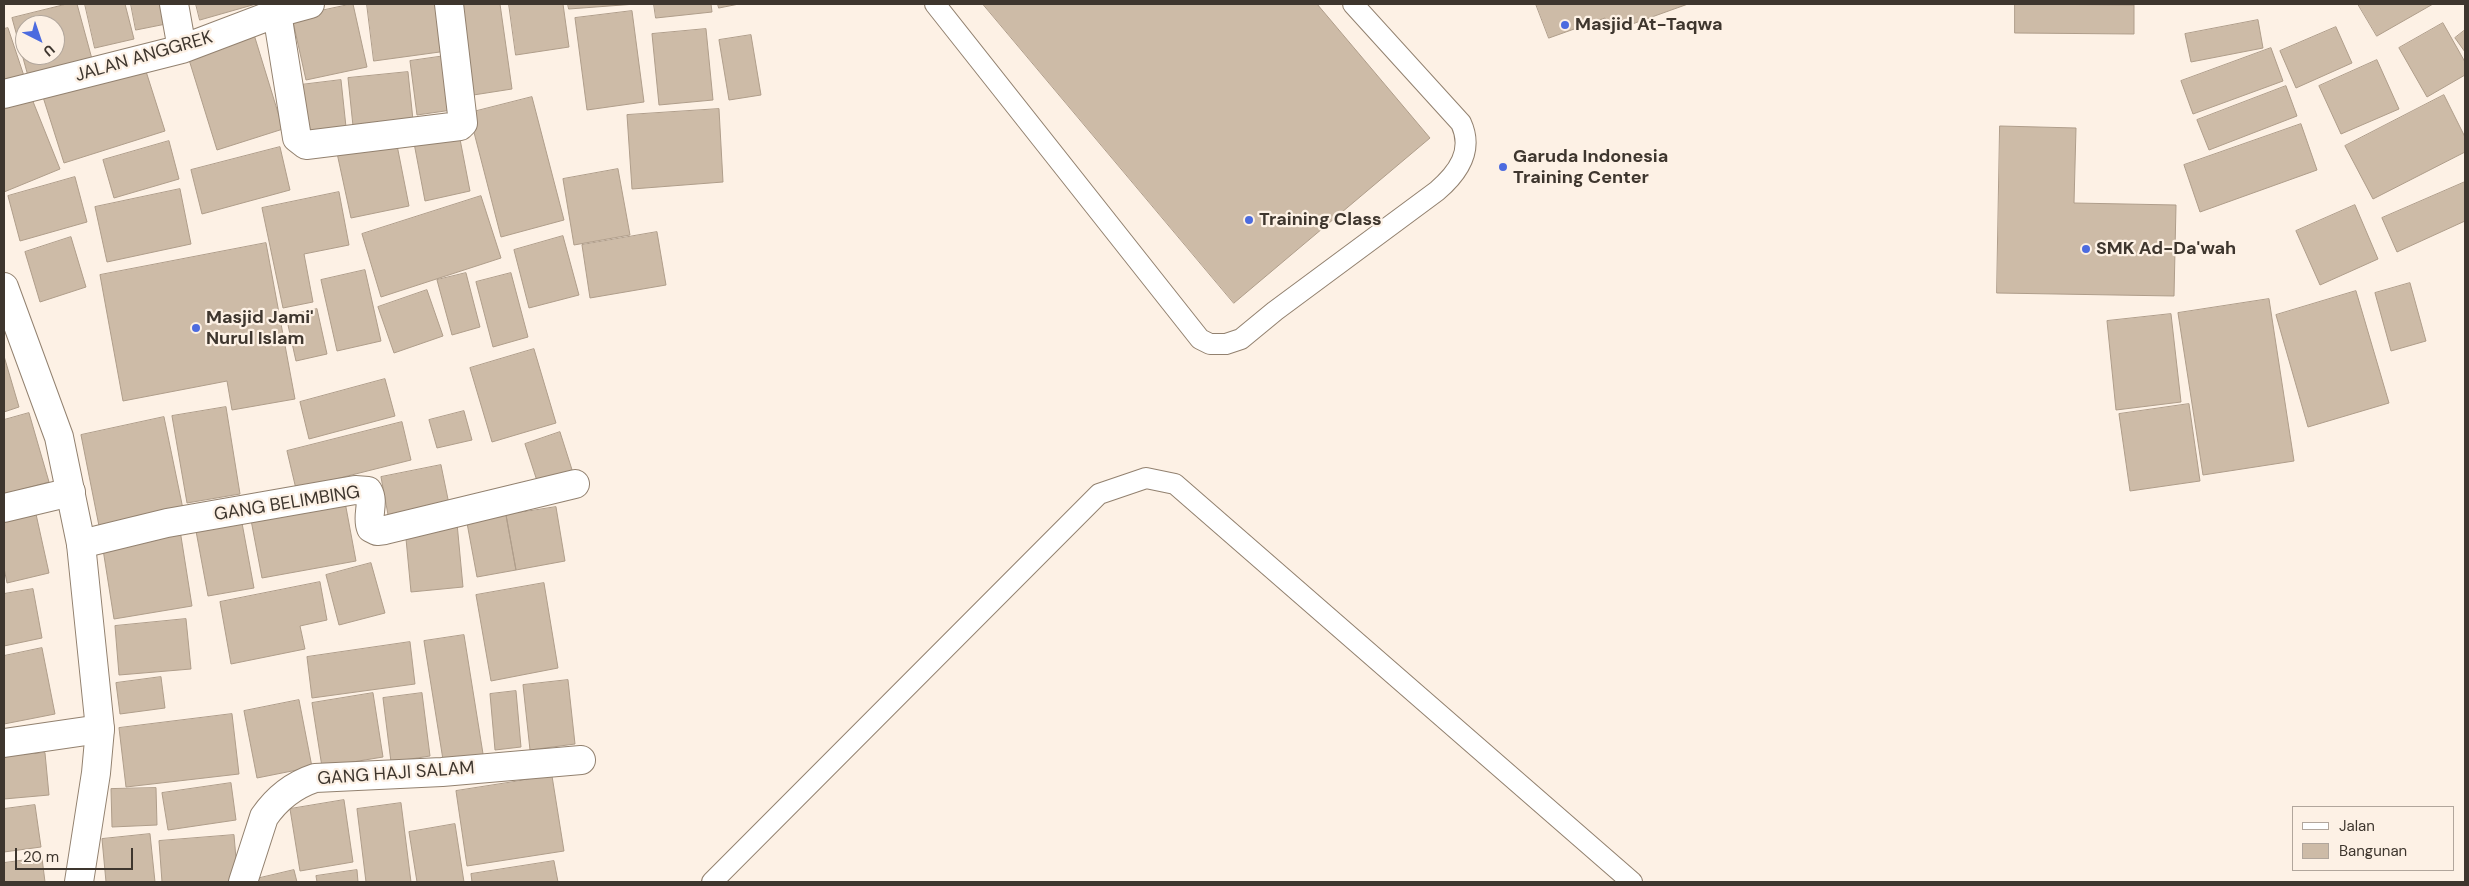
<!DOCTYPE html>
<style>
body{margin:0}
#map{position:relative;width:2469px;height:886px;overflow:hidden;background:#fdf1e5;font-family:"DM Sans",sans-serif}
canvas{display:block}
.frame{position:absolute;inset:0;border:5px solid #3e362e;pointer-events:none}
.legend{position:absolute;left:2292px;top:806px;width:162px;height:65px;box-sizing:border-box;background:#fdf1e5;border:1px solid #b1a69c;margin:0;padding:6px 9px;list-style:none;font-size:15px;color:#3e362e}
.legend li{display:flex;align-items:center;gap:10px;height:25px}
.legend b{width:25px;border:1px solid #b1a69c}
.north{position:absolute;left:15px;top:15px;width:50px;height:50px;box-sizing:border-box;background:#fdf1e5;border:1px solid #b1a69c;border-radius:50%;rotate:139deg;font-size:14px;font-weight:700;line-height:20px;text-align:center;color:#3e362e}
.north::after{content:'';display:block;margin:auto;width:18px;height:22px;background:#4c6bdf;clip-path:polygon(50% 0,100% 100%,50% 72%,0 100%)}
.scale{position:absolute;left:15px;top:848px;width:118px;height:22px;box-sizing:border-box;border:2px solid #3e362e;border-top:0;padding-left:6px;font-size:15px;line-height:18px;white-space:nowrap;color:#3e362e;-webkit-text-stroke:4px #fdf1e5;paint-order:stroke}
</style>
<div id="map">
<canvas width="2469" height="886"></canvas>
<div class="frame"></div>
<ul class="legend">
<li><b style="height:6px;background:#fff"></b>Jalan</li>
<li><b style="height:14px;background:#cdbba7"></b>Bangunan</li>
</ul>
<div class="north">U</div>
<div class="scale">20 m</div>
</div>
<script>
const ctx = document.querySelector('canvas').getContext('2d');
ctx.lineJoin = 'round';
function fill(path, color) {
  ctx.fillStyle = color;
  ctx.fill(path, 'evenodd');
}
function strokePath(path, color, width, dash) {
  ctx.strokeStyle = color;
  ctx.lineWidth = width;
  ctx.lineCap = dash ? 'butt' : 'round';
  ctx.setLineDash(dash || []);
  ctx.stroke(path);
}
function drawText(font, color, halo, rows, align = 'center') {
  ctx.font = font + ' "DM Sans",sans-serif';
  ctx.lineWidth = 4.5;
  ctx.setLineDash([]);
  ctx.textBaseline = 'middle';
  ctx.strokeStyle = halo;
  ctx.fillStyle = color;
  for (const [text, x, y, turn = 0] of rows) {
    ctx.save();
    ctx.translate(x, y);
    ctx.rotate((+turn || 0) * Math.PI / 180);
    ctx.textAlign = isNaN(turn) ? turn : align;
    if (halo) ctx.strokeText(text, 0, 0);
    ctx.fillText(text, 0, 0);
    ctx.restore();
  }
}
const building = new Path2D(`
 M67 4H77L92 59 28 76 12 18ZM25 25H55V55H25Z
 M85 4H125L134 39 95 48Z
 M131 4H172L176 22 136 30Z
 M196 4H256L200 20Z
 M353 4 367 67 306 80 292 17Z
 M367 4H441L447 51 374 61Z
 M454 4H500L512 89 467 96Z
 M509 4H563L569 47 516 55Z
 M568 4H636L569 9Z
 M654 4H711L712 12 656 18Z
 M718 4H739L719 8Z
 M983 4H1317L1430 138 1234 303Z
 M1536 4H1688L1610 32 1605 18 1549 38Z
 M2015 4 2134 5V34L2015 33Z
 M2358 4H2433L2377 36Z
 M632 11 644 102 587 110 575 18Z
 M2258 20 2263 48 2191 62 2185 34Z
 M2443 23 2465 62V75L2427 97 2399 48Z
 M2336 27 2352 63 2296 88 2280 51Z
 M8 28 25 79 4 86V29Z
 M252 28 283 129 217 150 186 50Z
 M706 29 713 100 659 105 652 34Z
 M2465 30V52L2455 38Z
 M751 35 761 95 729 100 719 40Z
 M2271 48 2283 81 2193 114 2181 81Z
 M445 56 452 110 417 115 410 61Z
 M2377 60 2399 109 2341 134 2319 86Z
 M144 65 165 131 64 163 43 97Z
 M408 72 413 120 353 126 348 78Z
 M341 80 346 127 305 132 300 85Z
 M2286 86 2297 116 2209 150 2197 120Z
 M2444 95 2465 137V152L2373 199 2345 146Z
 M532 97 564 220 501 237 469 113Z
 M32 99 60 169 4 192V110Z
 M719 109 723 182 632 189 627 115Z
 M2301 124 2317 170 2200 212 2184 165Z
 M2000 126 2076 128 2074 203 2176 205 2174 296 1997 293Z
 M459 134 470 191 425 201 414 143Z
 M396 140 409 206 351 218 337 153Z
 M169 141 179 179 114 198 103 160Z
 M280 147 290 190 202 214 191 170Z
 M618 169 630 235 574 245 563 179Z
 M75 177 87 222 20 241 8 196Z
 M2465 182V221L2397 252 2382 218Z
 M180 189 191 244 107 262 95 207Z
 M339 192 349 245 304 254 313 302 283 308 262 208Z
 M481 196 501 258 381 297 362 234Z
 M2355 205 2378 259 2320 285 2296 231Z
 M657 232 666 285 590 298 582 245Z
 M563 236 579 295 529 308 514 250Z
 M71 237 86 287 40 302 25 252Z
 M266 243 295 399 232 410 227 381 123 401 100 275Z
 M365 270 381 341 337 351 321 280Z
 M466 273 480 327 452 335 437 280Z
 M511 273 528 337 493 347 476 282Z
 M2410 283 2426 341 2391 351 2375 293Z
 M427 290 443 336 394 353 378 307Z
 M2356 291 2389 403 2308 427 2276 315Z
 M2269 299 2294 461 2203 475 2178 313Z
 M317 309 327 354 296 361 286 316Z
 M2171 314 2181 402 2116 410 2107 321Z
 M534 349 556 423 492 442 470 368Z
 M4 356 19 407 4 412Z
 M385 379 395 416 309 439 300 402Z
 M2189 404 2200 481 2130 491 2119 414Z
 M226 407 240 494 187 503 172 416Z
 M464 411 472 440 437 448 429 420Z
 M29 413 49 482 4 494V420Z
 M164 417 183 509 99 526 81 435Z
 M402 422 411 460 296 489 287 451Z
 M560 432 574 476 539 487 525 444Z
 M441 465 450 509 389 520 381 477Z
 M345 502 356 561 262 578 251 520Z
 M34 505 49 573 7 583 4 568V512Z
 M556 507 565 561 516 570 506 515Z
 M506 515 516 570 477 577 467 523Z
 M242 523 254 588 208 596 196 531Z
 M457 523 463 587 411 592 405 528Z
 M180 530 192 606 114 619 102 543Z
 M371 563 385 613 339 625 326 575Z
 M320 582 327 620 300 626 305 649 231 664 220 602Z
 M544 583 558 668 491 681 476 595Z
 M33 589 42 638 4 646V594Z
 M186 619 191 669 119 675 115 626Z
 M464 635 484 760 444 766 424 641Z
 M410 642 415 684 312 698 307 657Z
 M42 648 55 714 4 724V656Z
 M161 677 165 708 120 714 116 683Z
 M568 680 575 744 530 750 523 685Z
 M516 691 521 747 495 750 490 694Z
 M373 693 383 757 322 767 312 703Z
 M422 693 430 756 391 762 383 698Z
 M299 700 312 767 257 778 244 711Z
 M232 714 239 774 126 787 119 728Z
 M45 753 49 795 4 799V757Z
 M552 776 564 851 467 866 456 791Z
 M231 783 236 820 168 830 162 793Z
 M156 788 157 825 112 827 111 789Z
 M344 800 353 862 300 871 290 809Z
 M401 803 411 882H366L357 809Z
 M35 805 41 847 4 852V809Z
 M455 824 464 882H417L409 832Z
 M150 834 155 882H106L102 839Z
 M234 835 238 882H162L159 841Z
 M42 858 45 882H4V863Z
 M554 861 558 882H472L471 874Z
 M294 870 297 882H248L247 881Z
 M357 870 358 882H317L316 876Z`);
const service = new Path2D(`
 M935 4 1200 339 1210 344H1226L1241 339 1275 311 1437 191C1458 173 1474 151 1461 123L1353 4
 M712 882 1099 494 1146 478 1175 484 1632 882`);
const minor = new Path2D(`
 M174 4 182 49
 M277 13 297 138 306 145 460 126 463 123 449 4
 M4 94 182 49 277 13 310 4
 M4 508 71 492
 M81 544 167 523 355 490 368 491C375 503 366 516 371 528L377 531 385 530 575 484
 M4 743 100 729
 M243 882 264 817C277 798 294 785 315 778L442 772 581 760`);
const secondary = new Path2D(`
 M4 287 59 437 81 544 100 729 96 773 79 882`);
const markers = [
 [1565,25,5,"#4c6bdf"],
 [1503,167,5,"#4c6bdf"],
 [1249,220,5,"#4c6bdf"],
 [2086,249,5,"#4c6bdf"],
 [196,328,5,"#4c6bdf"]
];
const poiNames = [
 ["Masjid At-Taqwa",1575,25],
 ["Garuda Indonesia",1513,157],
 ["Training Center",1513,178],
 ["Training Class",1259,220],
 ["SMK Ad-Da'wah",2096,249],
 ["Masjid Jami'",206,318],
 ["Nurul Islam",206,339]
];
const streetNames = [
 ["JALAN ANGGREK",144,57,-16],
 ["GANG BELIMBING",287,504,-9],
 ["GANG HAJI SALAM",396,774,-4]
];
fill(building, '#cdbba7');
strokePath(building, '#af9d8a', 1);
strokePath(service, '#92816f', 22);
strokePath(minor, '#92816f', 30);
strokePath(secondary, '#92816f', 30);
strokePath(service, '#fff', 20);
strokePath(minor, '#fff', 28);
strokePath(secondary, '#fff', 28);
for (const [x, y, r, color] of markers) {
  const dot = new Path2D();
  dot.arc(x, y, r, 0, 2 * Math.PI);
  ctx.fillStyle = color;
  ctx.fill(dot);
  strokePath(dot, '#fdf1e5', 2);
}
drawText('bold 18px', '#3e362e', '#fdf1e5', poiNames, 'left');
drawText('18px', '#3e362e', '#fdf1e5', streetNames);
</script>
